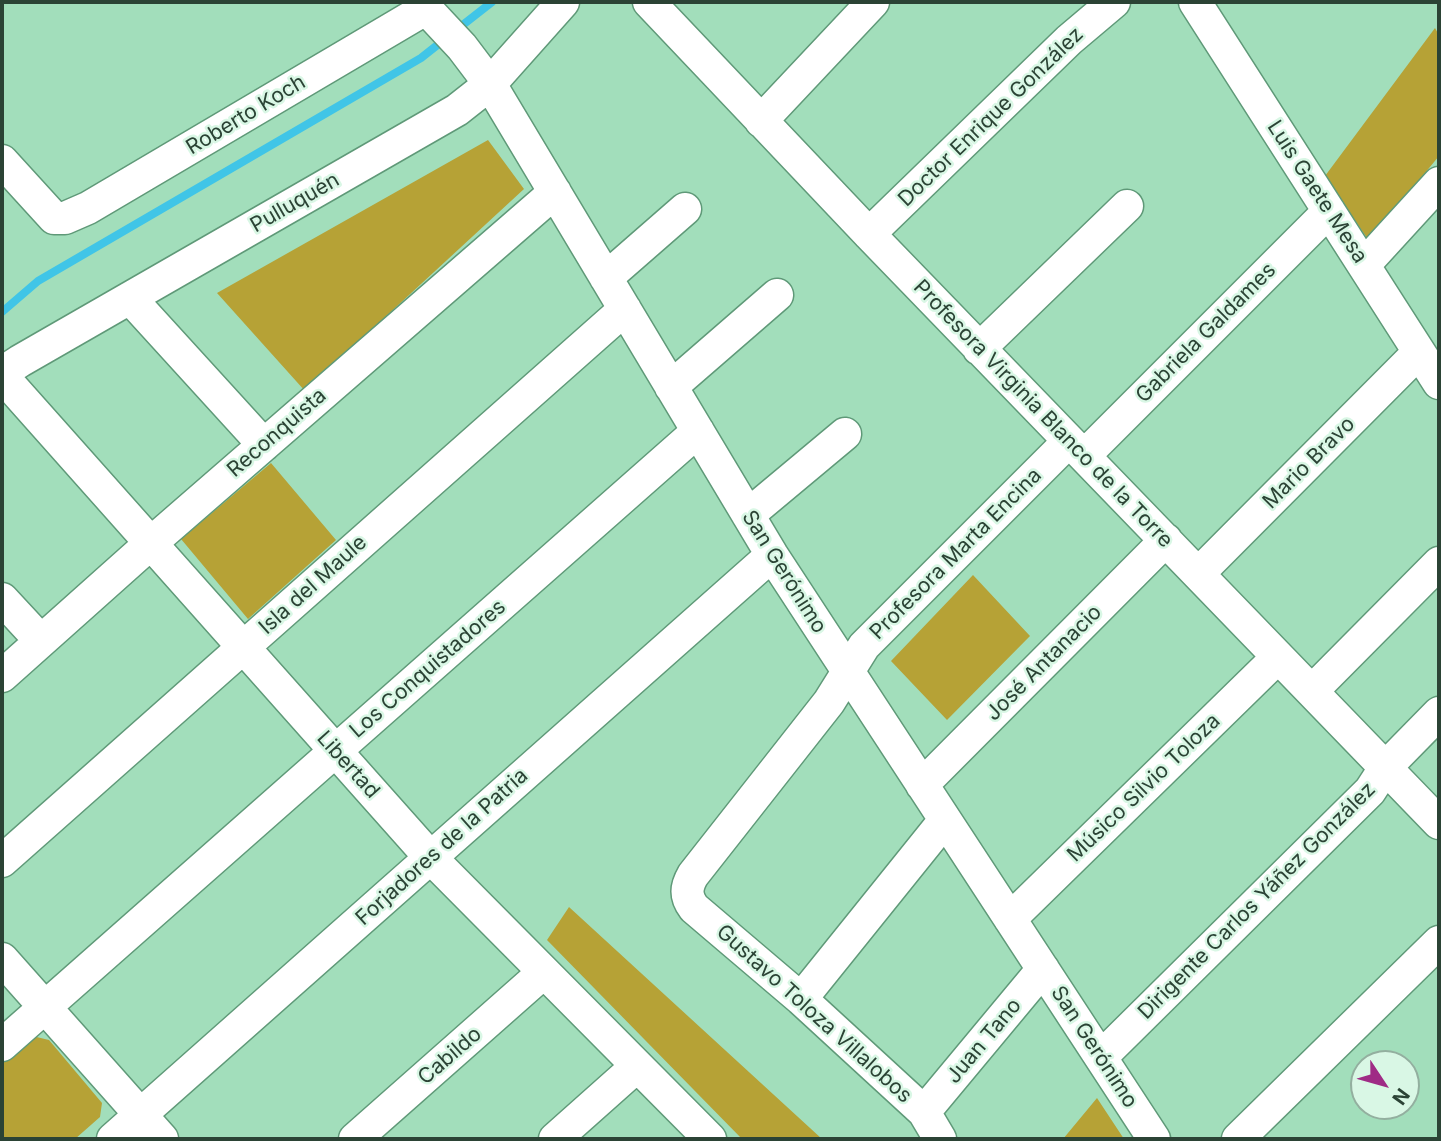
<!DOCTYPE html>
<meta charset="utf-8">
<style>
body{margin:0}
#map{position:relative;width:1441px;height:1141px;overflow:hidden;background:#a2debb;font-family:Inter,sans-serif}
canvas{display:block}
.frame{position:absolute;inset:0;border:4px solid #2b4335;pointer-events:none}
.north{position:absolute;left:1350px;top:1050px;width:70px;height:70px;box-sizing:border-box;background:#d9f7e5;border:2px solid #93af9f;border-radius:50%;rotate:126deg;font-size:19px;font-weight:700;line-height:28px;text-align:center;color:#2b4335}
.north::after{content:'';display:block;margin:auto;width:24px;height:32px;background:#9f2b85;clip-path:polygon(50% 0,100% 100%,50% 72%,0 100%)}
</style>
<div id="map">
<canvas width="1441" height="1141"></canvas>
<div class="frame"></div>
<div class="north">N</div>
</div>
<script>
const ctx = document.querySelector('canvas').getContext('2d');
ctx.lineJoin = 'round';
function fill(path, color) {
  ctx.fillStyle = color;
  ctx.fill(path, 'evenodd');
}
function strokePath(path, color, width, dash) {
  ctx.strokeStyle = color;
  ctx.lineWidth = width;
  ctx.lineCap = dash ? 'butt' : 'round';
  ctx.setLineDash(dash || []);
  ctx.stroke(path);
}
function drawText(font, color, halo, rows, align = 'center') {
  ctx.font = font + ' Inter,sans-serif';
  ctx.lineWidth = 5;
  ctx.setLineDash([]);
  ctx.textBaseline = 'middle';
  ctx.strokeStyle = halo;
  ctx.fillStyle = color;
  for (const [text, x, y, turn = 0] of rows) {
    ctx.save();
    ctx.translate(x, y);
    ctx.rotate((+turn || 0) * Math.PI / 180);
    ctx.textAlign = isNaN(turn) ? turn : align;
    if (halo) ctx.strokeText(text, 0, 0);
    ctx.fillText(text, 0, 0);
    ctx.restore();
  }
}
const green = new Path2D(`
 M1435 28 1439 35V156L1369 241 1325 176Z
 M488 140 524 189 305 391 217 293Z
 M271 463 336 540 248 619 181 539Z
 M973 575 1030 636 947 720 891 661Z
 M569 907 822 1139H742L547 940Z
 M24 1034 49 1040 102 1103 100 1117 75 1139H2V1054Z
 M1097 1098 1124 1139H1063Z`);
const stream = new Path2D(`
 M455 31 492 2
 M2 312 38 281 421 58 445 39`);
const minor = new Path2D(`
 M420 2 462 47 490 84 772 555 1154 1139
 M649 2 869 234 1439 823
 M1195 2 1439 383
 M761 121 873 2
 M2 161 54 218H65L88 208 427 8
 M869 234 1069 40 1114 2
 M1364 265 1439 183
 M606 278 685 209
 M130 298 264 445
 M979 349 1127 206
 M2 373 20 361 457 110 490 84 563 2
 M2 376 430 857 710 1139
 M671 387 777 295
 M1084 456 1329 211
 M748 515 845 434
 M1198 574 1419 352
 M2 599 41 641
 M2 676 151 543 555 192
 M1312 691 1439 563
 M922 785 1166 540
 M2 861 625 309
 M1010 919 1278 657
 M2 959 162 1139
 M801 999 945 820
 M2 1045 698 431
 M1101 1057 1370 791 1385 768 1439 713
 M924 1112 1043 969
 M113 1139 772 555
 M355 1139 544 972
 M555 1139 637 1066
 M940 1139 924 1112 801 999 694 908C685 896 686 887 693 875L829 702 864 646 1069 441
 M1238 1139 1439 942`);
const streetNames = [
 ["Roberto Koch",246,115,-31],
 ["Doctor Enrique González",991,117,-44],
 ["Luis Gaete Mesa",1317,192,57],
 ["Pulluquén",295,203,-30],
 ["Gabriela Galdames",1206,333,-45],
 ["Profesora Virginia Blanco de la Torre",1043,414,46],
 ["Reconquista",277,433,-41],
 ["Mario Bravo",1309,463,-45],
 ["Profesora Marta Encina",956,554,-45],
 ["San Gerónimo",784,572,58],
 ["Isla del Maule",313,585,-42],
 ["José Antanacio",1044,663,-45],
 ["Los Conquistadores",428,669,-41],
 ["Libertad",348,765,48],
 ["Músico Silvio Toloza",1144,788,-44],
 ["Forjadores de la Patria",442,847,-42],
 ["Dirigente Carlos Yáñez González",1257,901,-45],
 ["Gustavo Toloza Villalobos",814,1014,42],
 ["Juan Tano",984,1041,-50],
 ["San Gerónimo",1094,1047,57],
 ["Cabildo",450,1056,-41]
];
fill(green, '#b6a236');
strokePath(stream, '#40c5e7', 8);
strokePath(minor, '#5f9978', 35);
strokePath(minor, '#fff', 32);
drawText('21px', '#2b4335', '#d9f7e5', streetNames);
</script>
